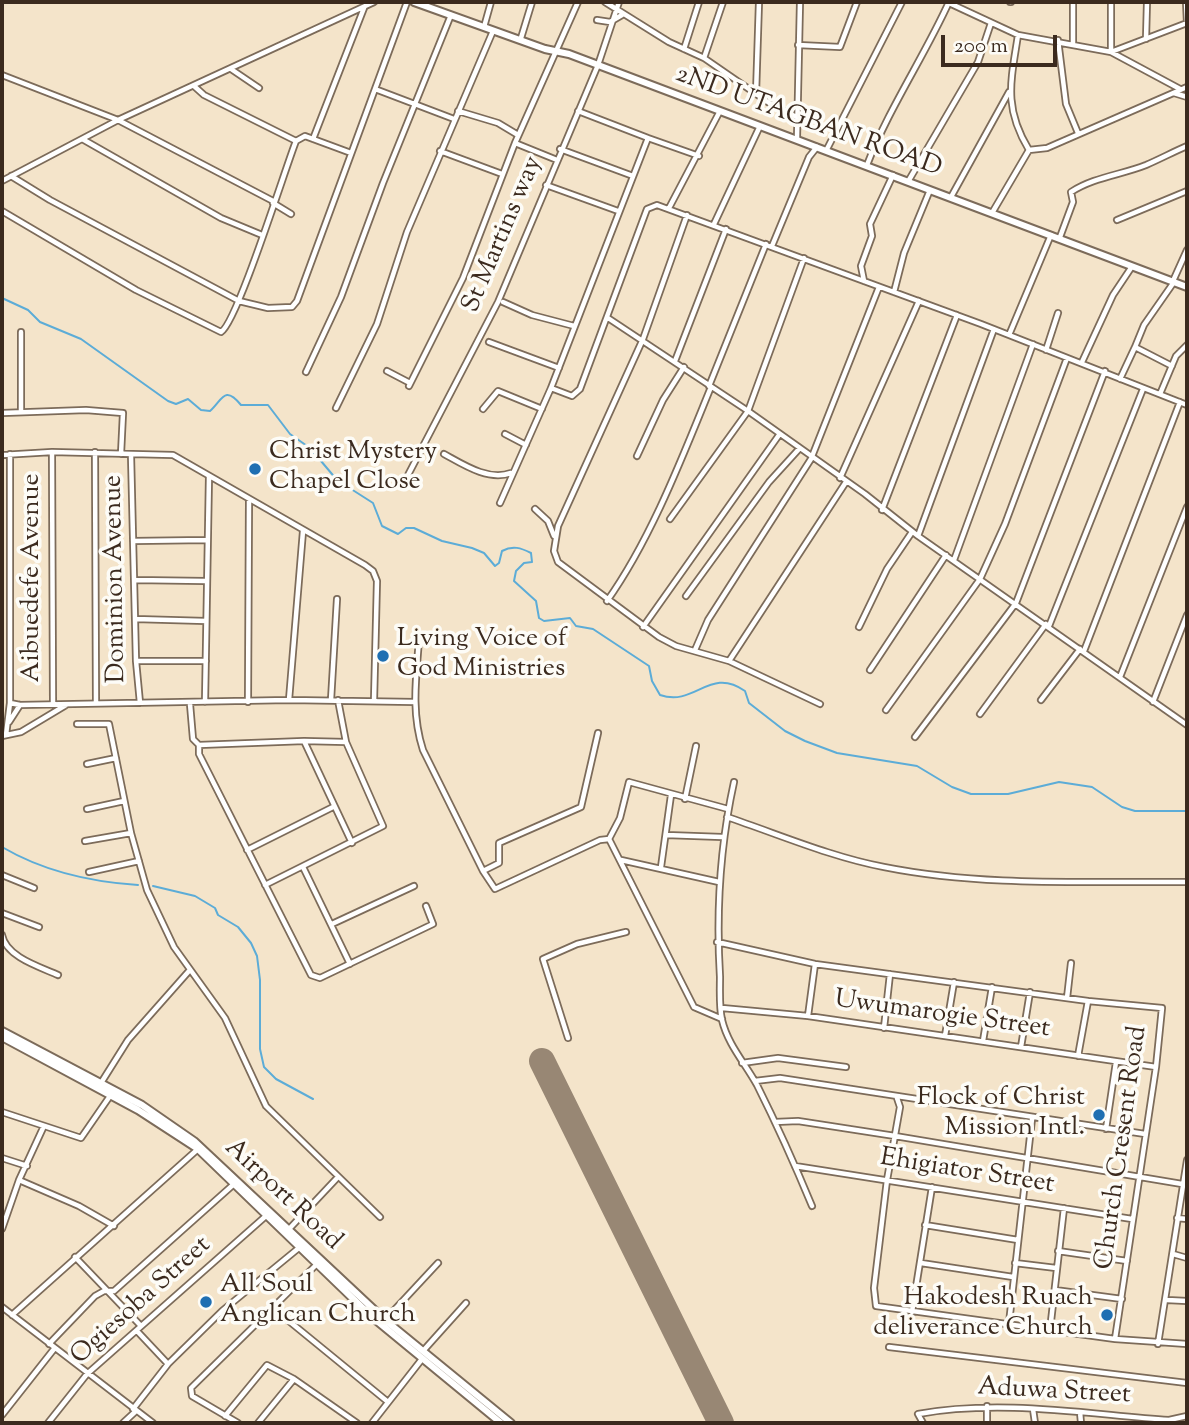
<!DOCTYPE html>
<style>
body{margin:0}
#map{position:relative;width:1189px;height:1425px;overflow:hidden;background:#f4e4ca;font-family:"Sorts Mill Goudy",serif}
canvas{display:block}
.frame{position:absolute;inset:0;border:4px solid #3b2a1e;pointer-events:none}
.scale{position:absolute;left:941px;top:35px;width:116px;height:32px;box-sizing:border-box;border:4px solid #3b2a1e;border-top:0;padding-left:9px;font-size:21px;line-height:24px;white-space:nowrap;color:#3b2a1e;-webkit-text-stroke:5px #fdfcf7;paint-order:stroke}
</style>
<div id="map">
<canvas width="1189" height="1425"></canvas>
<div class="frame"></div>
<div class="scale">200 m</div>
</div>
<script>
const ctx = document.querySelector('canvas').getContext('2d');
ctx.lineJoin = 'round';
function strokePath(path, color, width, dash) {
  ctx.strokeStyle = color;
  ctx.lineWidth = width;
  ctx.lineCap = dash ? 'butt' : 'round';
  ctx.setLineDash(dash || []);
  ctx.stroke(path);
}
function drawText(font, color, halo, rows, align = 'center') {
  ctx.font = font + ' "Sorts Mill Goudy",serif';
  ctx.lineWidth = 7;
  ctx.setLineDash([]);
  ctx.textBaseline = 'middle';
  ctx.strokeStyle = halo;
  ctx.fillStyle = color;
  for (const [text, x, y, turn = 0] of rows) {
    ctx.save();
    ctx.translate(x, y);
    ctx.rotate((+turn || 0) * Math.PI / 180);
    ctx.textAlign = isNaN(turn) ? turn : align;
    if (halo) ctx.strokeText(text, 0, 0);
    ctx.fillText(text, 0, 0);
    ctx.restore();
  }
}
const stream = new Path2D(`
 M2 298 28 310 40 322 81 339 168 401 176 404 188 399 201 410 210 411C222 401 224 384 241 405H268L290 434 310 448 337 480 373 503 382 526 398 534 406 528H414L442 541 472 548 484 553 495 566 499 563 502 551C513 545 521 548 531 553L532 562 524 563 516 571 514 581 536 601 539 618 544 621 570 618 576 626 593 629 649 666 652 681 660 695C696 707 709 666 745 691L749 703 785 731 805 741 837 753 917 766 952 787 971 794H1008L1059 782 1092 787 1122 807 1135 811H1187
 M2 847C43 871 91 882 138 885
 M153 886 195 896 215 908 218 915 238 927 251 943 257 956 260 980V1049L264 1067 276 1079 313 1099`);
const runway = new Path2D(`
 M542 1061 721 1423`);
const street = new Path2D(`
 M605 2 669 42 704 58 775 107 799 118
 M947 2 1018 35 1111 52 1180 89
 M1010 2H1011
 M1073 2V43
 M1111 2V52L1187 23
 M1186 2 1187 23
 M597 20 610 22 622 15
 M484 27 491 2
 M1018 35C1011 81 1003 107 1029 150
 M521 38 532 2
 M1146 39 1147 2
 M1058 40 1066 104 1078 133
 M798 45 840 47 857 2
 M684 49 699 2
 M704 58 723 2
 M231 69 259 88
 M2 75 118 120 273 201
 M194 86 204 95 296 141
 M375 89 454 119
 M1174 93 1187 97
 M756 94 759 2
 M458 111 498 123 518 135
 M578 111 648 138
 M797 138 800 2
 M313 139 364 8
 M84 140 221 218 262 235
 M515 143 557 160
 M560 149 633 176
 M827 149 902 2
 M440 151 502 174
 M867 165C889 108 924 57 949 2
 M11 176 50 200 239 301 268 308 292 307 297 301 407 2
 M909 180 978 62 991 23
 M2 181 118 120 374 2
 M546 185 618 211
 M951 197 1009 92
 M273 203 291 214
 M669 208 720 111
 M2 211 136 290 221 332C237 323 285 169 296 141L305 136 351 153
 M992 213 1029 150 1047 148 1187 87
 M687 215 643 339 558 526 554 551 558 562 659 637 676 646 729 661 820 704
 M1117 220 1187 191
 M714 224 760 126
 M1060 237 1073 202 1071 192C1094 177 1121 175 1146 165 1160 159 1173 152 1187 146
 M772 246 809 157 817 147
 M864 281 861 266 872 236 870 224 893 175
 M1173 281 1187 250
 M894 292 904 253 930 190
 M503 302 532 315 574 326
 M608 318 748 411 865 494 918 536 1187 725
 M21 332V412
 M1009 335 1051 235
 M489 342 559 368
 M1046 350 1058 313
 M675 361 726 229
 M1082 362 1113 295 1131 268
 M1172 366 1135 347 1144 325 1174 282
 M387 371 410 383
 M306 372 341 297 383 183 451 15
 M1120 379 1135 347
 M409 386 463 278 515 143 578 2
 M709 386 766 244
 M551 388 572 396 580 389 647 209 657 205 981 324 1187 405
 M1160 394 1176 356 1187 345
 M336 408 377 324 407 232 493 31
 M483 409 498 391 542 409
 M2 413 86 410 123 413 121 454
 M505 434 526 445
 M52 452 53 703
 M95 452 96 703
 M444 454C464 465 488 481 511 473
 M2 455 52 452 173 455 365 565 373 571 377 581 374 701
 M131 455 136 661 140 703
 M637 456 663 400 684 367
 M408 475 498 302 598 65 619 2
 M840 478 919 301
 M500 503 551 388 648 138 699 156
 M535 509 548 521 554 536
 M882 510 957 315
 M670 519 748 411 804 258
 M918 536 994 329
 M133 541 207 540
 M954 560 1033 344
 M134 580 205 581
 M686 596 769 482 799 449
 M607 601C651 539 682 458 711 387
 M135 619 206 621
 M1049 626 1143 389
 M643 627 779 435
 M859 627 887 569 912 532
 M419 640C416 678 411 713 423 750L483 871 495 889 600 840 609 839 620 818 629 782 728 809
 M695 650 708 620 811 459 879 287
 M1084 651 1180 402
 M136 661H206
 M729 661 846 482
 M870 670 946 555
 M1120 677 1187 507
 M289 700 303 531
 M331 700 337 599
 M1041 700 1080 649
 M205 702 209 476
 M248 702 249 501
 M1153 702 1187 615
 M10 703 20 705 289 700 415 702
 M190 704 193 739 199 745V754L311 975 320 978 433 924 426 906
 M886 710 980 579 1005 524 1067 358
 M980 714 1046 624
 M9 722 20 705
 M77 724H109L131 833 147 890 174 947 225 1018 266 1106 380 1217
 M6 735 10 703V454
 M2 736 21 732 66 705
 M915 737 1016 603 1105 371
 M304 741 346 742
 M199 745 304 741 352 843
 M87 764 116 758
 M734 782C720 846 716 911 720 977 720 991 719 1007 722 1020 728 1045 745 1063 757 1085 777 1125 795 1165 812 1206
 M685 799 696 746
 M87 809 124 801
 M727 817C778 834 831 857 884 867 984 887 1086 881 1187 882
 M666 835 722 837
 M609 839 694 1007 722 1019
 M85 841 131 833
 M247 850 333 807
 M621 860 719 882
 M303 867 350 964
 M661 867 671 795
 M483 871 499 863V843L581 807 598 733
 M89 872 139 861
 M2 875 34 888
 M265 885 383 826 346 742 338 700
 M2 913 39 927
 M332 924 414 886
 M2 935C6 957 40 967 58 975
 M717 942 815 964 1088 1001 1162 1008 1156 1067 1115 1339
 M1067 998 1071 963
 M722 1008 808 1016 1156 1067
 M808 1016 815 964
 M884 1028 890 974
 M945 1036 954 982
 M568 1038 543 959 577 944 626 932
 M983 1041 992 987
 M1021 1047 1030 992
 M1078 1056 1088 1001
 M742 1063 778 1058 846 1067
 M755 1081 780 1078 1145 1134
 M101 1083 128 1040 189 971
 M897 1098 900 1107 887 1180 874 1288 876 1306 1115 1339 1187 1344
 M2 1112 81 1138 110 1096
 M775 1122 798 1121 895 1136 1182 1184
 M1106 1129 1116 1062
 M2 1158 27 1166
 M795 1166 1132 1219
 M19 1180 79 1206 114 1226
 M1177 1218 1187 1219
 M925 1225 1018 1240
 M290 1228 338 1177
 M2 1229 19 1180 43 1128
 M1058 1251 1127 1261
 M1173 1254 1187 1258
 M75 1257 141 1326
 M921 1263 1013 1277
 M1015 1263 1056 1268
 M1055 1290 1122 1299
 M1167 1300 1187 1301
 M2 1307 153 1423
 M273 1308 388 1402
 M912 1312 932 1187
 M12 1315 198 1149
 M385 1320 438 1263
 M1009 1323 1032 1119
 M1050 1330 1064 1208
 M137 1331 168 1364
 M49 1344 95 1296 104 1291H114L234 1184
 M1158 1344 1187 1160
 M889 1347 1187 1383
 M423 1351 466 1303
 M133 1409 168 1364 222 1311 300 1247
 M1033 1409 1035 1423
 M1080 1412 1081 1423
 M2 1415 54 1349
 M225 1416 267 1365 294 1379 357 1423
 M48 1423 87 1374 267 1215
 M123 1423 136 1411
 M238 1423 192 1396 191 1388 317 1264
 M258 1423 294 1379
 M372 1423 422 1359
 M923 1423 918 1414C1001 1399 1085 1414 1169 1420L1187 1416
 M987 1423V1406`);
const secondary = new Path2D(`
 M414 2 545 49 569 54 1187 287
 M2 1031 142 1105 194 1141 385 1320 511 1423
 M2 1037 138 1110 198 1149 372 1317 501 1423`);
const markers = [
 [255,469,7,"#1f6fb2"],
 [383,656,7,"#1f6fb2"],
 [1099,1115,7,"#1f6fb2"],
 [206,1302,7,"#1f6fb2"],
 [1107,1315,7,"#1f6fb2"]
];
const streetNames = [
 ["2ND UTAGBAN ROAD",808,123,20],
 ["St Martins way",504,235,-67],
 ["Aibuedefe Avenue",34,578,-90],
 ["Dominion Avenue",117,579,-91],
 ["Uwumarogie Street",942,1016,8],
 ["Church Cresent Road",1123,1148,-82],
 ["Ehigiator Street",967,1173,9],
 ["Airport Road",282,1196,43],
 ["Ogiesoba Street",142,1302,-42],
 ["Aduwa Street",1054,1393,3]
];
const poiNames = [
 ["Christ Mystery",269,454],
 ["Chapel Close",269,484],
 ["Living Voice of",397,641],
 ["God Ministries",397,671],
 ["Flock of Christ",1085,1100,"right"],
 ["Mission Intl.",1085,1130,"right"],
 ["All Soul",220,1287],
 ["Anglican Church",220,1317],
 ["Hakodesh Ruach",1093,1300,"right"],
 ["deliverance Church",1093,1330,"right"]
];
strokePath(stream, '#5cacd7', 2);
strokePath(runway, '#988774', 26);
strokePath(street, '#7c6b5a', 8);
strokePath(secondary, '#7c6b5a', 10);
strokePath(street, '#fff', 4.5);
strokePath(secondary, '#fff', 6);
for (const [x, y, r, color] of markers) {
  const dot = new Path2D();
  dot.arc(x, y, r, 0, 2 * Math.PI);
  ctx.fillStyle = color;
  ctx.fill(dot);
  strokePath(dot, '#fdfcf7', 2.5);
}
drawText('26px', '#3b2a1e', '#fdfcf7', streetNames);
drawText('26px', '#3b2a1e', '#fdfcf7', poiNames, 'left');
</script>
